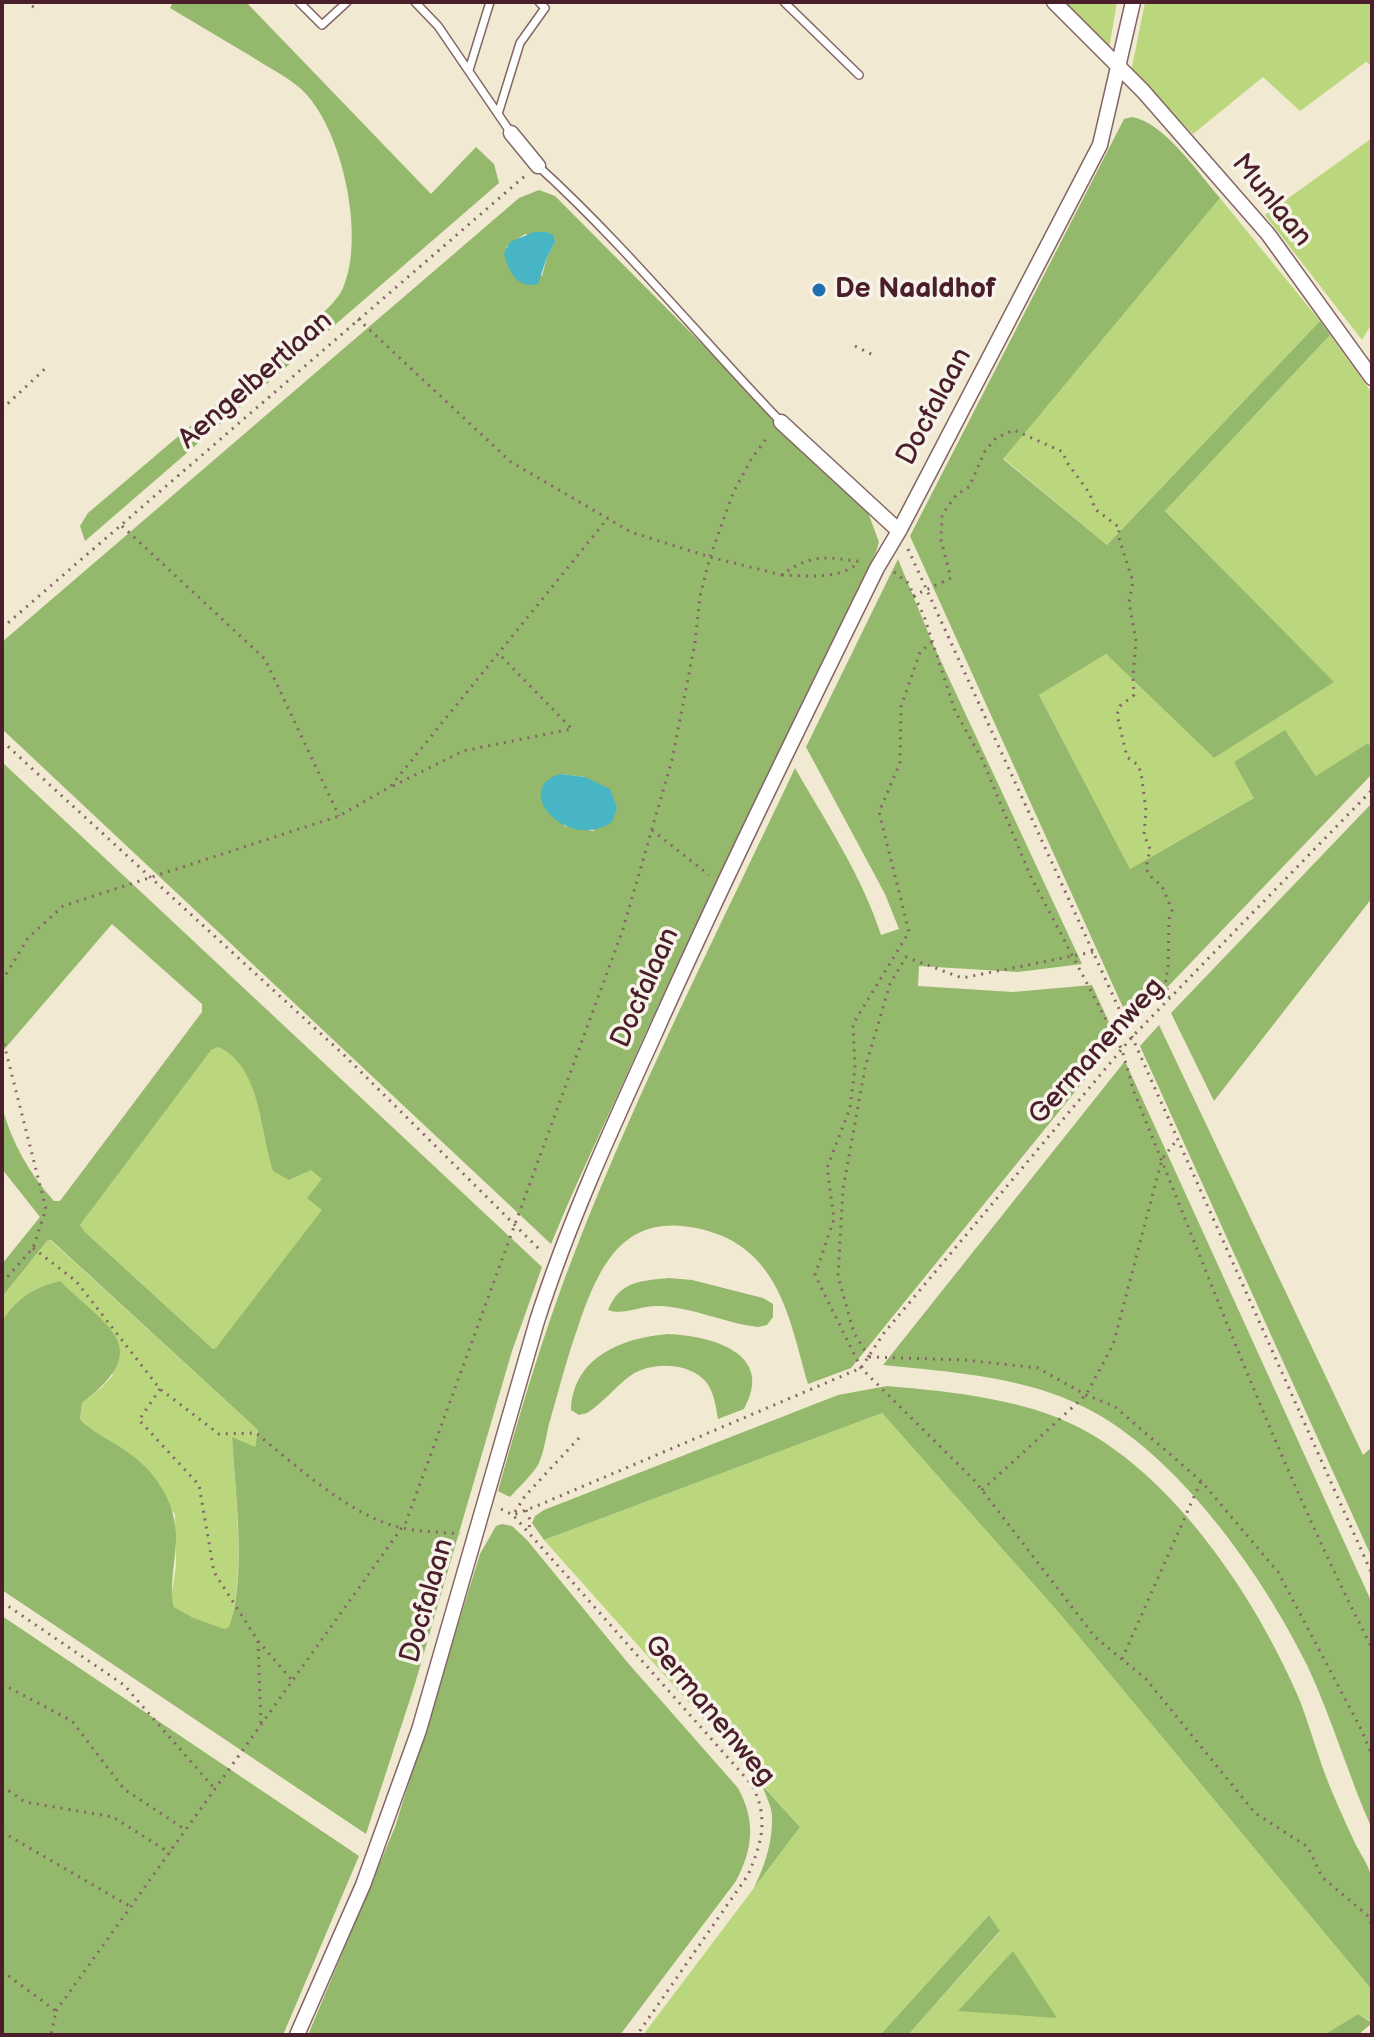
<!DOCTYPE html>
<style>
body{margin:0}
#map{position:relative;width:1374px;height:2037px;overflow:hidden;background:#f1e9d2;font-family:"Balsamiq Sans",sans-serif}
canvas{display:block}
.frame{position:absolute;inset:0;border:4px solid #4a1f2b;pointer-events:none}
</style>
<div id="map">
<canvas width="1374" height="2037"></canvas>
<div class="frame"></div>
</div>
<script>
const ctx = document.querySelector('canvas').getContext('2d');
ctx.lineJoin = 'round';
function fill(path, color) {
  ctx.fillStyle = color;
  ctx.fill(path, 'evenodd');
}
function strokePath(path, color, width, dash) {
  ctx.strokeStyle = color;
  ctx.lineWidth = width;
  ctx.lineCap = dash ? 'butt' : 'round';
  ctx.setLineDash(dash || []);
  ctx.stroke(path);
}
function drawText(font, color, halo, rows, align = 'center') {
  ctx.font = font + ' "Balsamiq Sans",sans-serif';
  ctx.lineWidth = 7;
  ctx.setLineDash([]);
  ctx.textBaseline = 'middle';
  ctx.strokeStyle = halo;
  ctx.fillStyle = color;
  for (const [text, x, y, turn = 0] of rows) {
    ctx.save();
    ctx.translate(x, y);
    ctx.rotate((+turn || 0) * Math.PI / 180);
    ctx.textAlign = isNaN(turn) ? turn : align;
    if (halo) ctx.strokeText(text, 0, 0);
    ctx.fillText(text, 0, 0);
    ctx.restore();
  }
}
const green = new Path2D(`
 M1060 2H1117L1109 49Z
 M1145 2H1372V66L1366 62 1300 111 1263 77 1193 134 1131 72Z
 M1372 138V323L1362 340 1265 215Z
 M1220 198 1320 321 1107 545 1003 458Z
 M1330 335 1372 393V749L1368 743 1317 777 1285 731 1254 798 1130 869 1039 695 1106 654 1214 758 1333 682 1165 511Z
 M218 1047C261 1066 260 1131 273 1171L304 1173 311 1169 346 1198 216 1348 213 1349 85 1232 80 1225 211 1049Z
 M49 1239 258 1430 255 1448 232 1438C235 1491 246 1578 229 1627L224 1630 194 1618 174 1607 171 1598 176 1566 175 1514 80 1419 82 1403 102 1387 113 1375 55 1282C29 1292 18 1297 2 1321V1297Z
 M882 1413 1060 1614 1372 1990V2022L1358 2014 1324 2035H908L1000 1932 989 1915 880 2035H643L800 1827 544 1540Z`);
const forest = new Path2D(`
 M173 2H246L431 194 476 147 494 164 499 183 85 541 80 526 88 513 320 316C328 308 338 299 343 288 366 237 342 125 300 88 286 76 269 68 254 58 226 41 198 25 170 8Z
 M1132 117C1164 122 1199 174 1220 198L1003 459 1107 545 1320 321 1330 335 1165 511 1334 682 1214 758 1106 654 1039 695 1130 869 1254 798 1234 762 1285 730 1316 776 1368 743 1372 749V774L1131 1025 910 536 1124 119Z
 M539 190 555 196 867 510 879 542 876 552C795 717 714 882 638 1050 609 1115 578 1178 551 1244L2 729V642L519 198ZM525 234 555 242 547 257 542 276 506 247ZM561 774 585 777 594 831 564 826Z
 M898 559 932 642 1082 964 1018 972 919 966 918 986 1013 992 1092 985 1117 1040 851 1368 808 1384C789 1317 779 1248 701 1229 625 1211 600 1263 579 1324 567 1357 559 1390 549 1424 546 1436 544 1453 538 1465 531 1476 519 1487 510 1497L498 1491C520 1412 544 1331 574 1254 638 1089 719 929 795 768 826 822 862 876 881 935L899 929 885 894 806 747Z
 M2 762 542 1267 512 1351 414 1687 366 1834 2 1590V1321C17 1298 33 1288 60 1281 109 1329 155 1347 82 1403L80 1419C92 1433 111 1440 126 1451 154 1470 174 1499 176 1533 177 1554 168 1590 174 1607L194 1618 224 1629 229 1627C247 1578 235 1490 232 1437L255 1447 258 1430 51 1240H48L2 1297V1264L40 1217 2 1169V1107C12 1143 29 1173 54 1201H60L202 1012V1004L112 924 2 1052ZM218 1047C261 1066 260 1132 273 1171L289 1180 311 1170 322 1179 307 1198 322 1210 216 1348 213 1349 85 1232 80 1225 211 1050Z
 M1372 803V898L1214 1101 1171 1013Z
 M1159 1025 1363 1455 1372 1447V1558L1140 1046Z
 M1125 1061 1372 1603V1829C1348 1775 1332 1718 1307 1665 1263 1575 1176 1452 1084 1407 1023 1376 950 1372 883 1365Z
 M669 1278 692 1280 763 1298 773 1304V1317L767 1325 758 1327C724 1323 693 1307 658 1306 642 1305 623 1316 608 1310 620 1281 640 1281 669 1278Z
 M668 1334C710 1336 776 1352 744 1409L718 1419C716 1407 714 1393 707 1383 690 1362 651 1361 630 1376 615 1387 603 1403 587 1413L579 1415 571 1410C573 1357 622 1338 668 1334Z
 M887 1386C954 1392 1032 1399 1091 1434 1182 1488 1257 1601 1298 1696 1310 1726 1318 1758 1330 1787 1338 1806 1346 1824 1355 1843 1360 1854 1371 1868 1372 1881 1374 1916 1372 1954 1372 1990L1060 1614 882 1413 544 1540 532 1523 535 1516 544 1510 838 1395Z
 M502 1524 512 1526 527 1540 628 1663 738 1788C756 1821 753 1849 736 1881L620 2035H308L395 1827 480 1554 496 1526Z
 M2 1616 359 1856 283 2035H2Z
 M762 1785 800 1827 754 1888C765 1865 773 1841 772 1815 771 1805 765 1794 762 1785Z
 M989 1915 1000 1931 908 2035H880Z
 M1013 1951 1057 2018 958 2011Z
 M1358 2014 1372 2023 1358 2035H1324Z`);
const water = new Path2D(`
 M534 232H546L553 235 555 242 547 257 538 284C517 289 508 271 504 253L510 242Z
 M561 774 585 777 610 789 617 808 612 822C566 853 510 787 561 774Z`);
const path = new Path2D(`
 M25 2 39 10
 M358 319 511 462 631 532 710 557 782 575C811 553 828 557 863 562
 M855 346 873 355
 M2 409 48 366
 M122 526 265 659 339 816
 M908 549 1132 1037 1372 1574
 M894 572 908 583 924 616 955 711 982 759 1030 875 1122 1050 1134 1092C1210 1278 1280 1469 1372 1648
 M782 575C806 576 840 580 859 562
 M913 596 951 578 941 540 942 515 956 495 969 487 985 451 996 438 1014 430 1063 452 1066 461 1090 494 1095 509 1120 528 1118 535 1133 582 1129 602 1136 641 1133 677 1134 695 1120 706 1117 715 1127 757 1138 765 1141 773 1146 810 1144 835 1150 849 1146 868 1149 875 1162 886 1172 910 1169 919 1168 972 1165 977 1169 999
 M2 628 526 175
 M932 642 920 652 901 707 900 763 879 812 909 932 853 1024 855 1068 850 1108 827 1168 834 1219 815 1275 861 1368 975 1481 1095 1637 1146 1679 1255 1813 1308 1847 1322 1877 1367 1915 1372 1925
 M2 741 343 1054 542 1252
 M393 786 463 751 572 729 499 654
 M652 830 709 875
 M2 981 28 938 63 906 339 816 390 787 608 518
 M2 1036 46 1209 33 1248 2 1283
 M33 1248 76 1281 160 1389 219 1434 256 1433C295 1465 354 1519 403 1528 422 1532 441 1532 460 1534
 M869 1357 965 1360 1038 1368 1086 1395 1114 1406 1201 1481 1278 1572 1361 1729 1372 1755
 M869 1357 854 1333 838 1276 843 1189 865 1068 890 984 906 957 962 978 1093 952
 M160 1389 139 1420 199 1485 214 1572 258 1641 292 1680
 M579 1438 525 1496 513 1515 752 1785C769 1818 762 1842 748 1875L637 2035
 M982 1490 1086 1395 1113 1345 1162 1159 1176 1141
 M501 1509 513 1515 539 1505 861 1368 884 1333 1132 1037 1372 790
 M526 1510 530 1520 529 1532
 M2 1602 124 1685 214 1788
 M258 1641 261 1725
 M1122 1659 1201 1481
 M2 1684 72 1721 124 1789 186 1830
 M2 1786 25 1802 113 1817 170 1853
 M2 1832 131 1907
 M2 1971 56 2011 51 2035
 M56 2011 406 1522 623 929 672 760 695 643 700 596 710 557 733 493 752 458 769 435`);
const lane = new Path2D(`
 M299 2 322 25 347 2
 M415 2 438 26 511 133
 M784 2 859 75
 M469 70 490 2
 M498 114 520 43 545 8 539 2
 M538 166C625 245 700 338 781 422`);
const street = new Path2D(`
 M1054 2 1143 91 1268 234 1372 378
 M511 133 538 166
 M781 422 899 531
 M297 2035 363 1885 419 1730 537 1321C568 1224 610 1132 652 1040 723 881 800 725 877 568L899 531 1100 145 1133 2`);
const markers = [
 [819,290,8,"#1f6fb2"]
];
const streetNames = [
 ["Munlaan",1271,201,51],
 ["Aengelbertlaan",256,381,-41],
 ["Docfalaan",935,407,-62],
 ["Docfalaan",646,988,-66],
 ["Germanenweg",1097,1052,-48],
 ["Docfalaan",428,1601,-74],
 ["Germanenweg",709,1711,50]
];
const poiNames = [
 ["De Naaldhof",835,290]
];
fill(green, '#bbd77d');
fill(forest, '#94b86c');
fill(water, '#48b5c4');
strokePath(lane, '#846665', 10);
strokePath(street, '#846665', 17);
strokePath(path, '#846665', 3, [2, 6]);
strokePath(lane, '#fff', 7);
strokePath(street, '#fff', 14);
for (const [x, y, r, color] of markers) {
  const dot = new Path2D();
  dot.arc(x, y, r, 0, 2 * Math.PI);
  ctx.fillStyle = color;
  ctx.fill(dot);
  strokePath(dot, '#f7f3e8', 3);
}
drawText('28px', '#4a1f2b', '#f7f3e8', streetNames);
drawText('bold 28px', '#4a1f2b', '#f7f3e8', poiNames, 'left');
</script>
